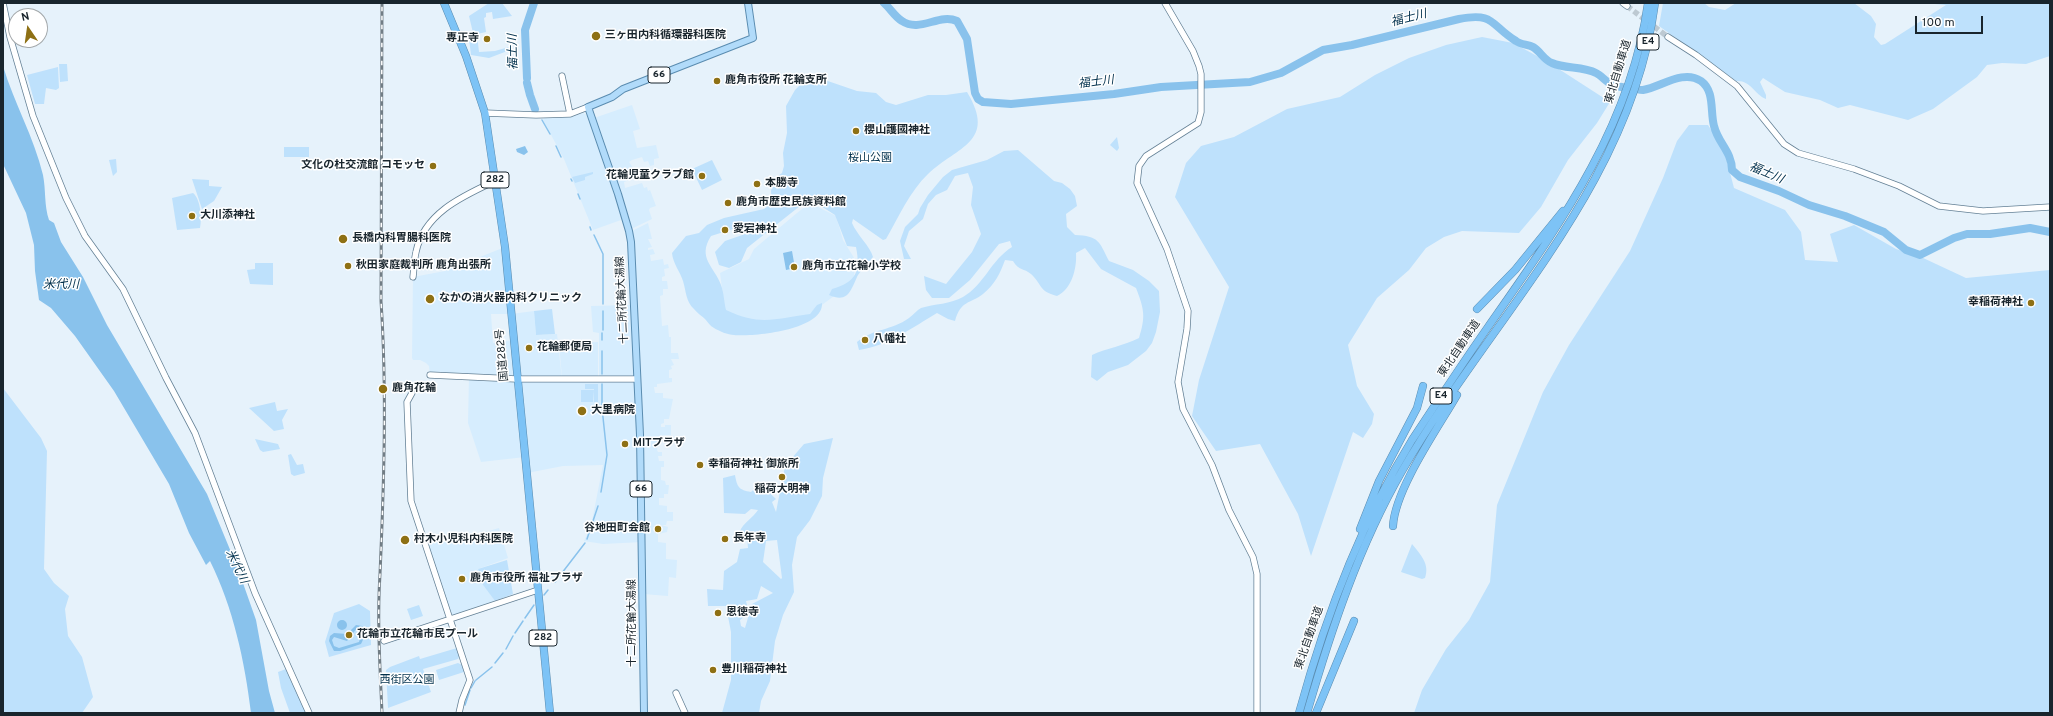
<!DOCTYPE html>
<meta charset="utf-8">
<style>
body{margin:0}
#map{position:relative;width:2053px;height:716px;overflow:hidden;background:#e6f2fb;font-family:Overpass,sans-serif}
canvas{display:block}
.frame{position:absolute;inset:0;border:4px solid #19252d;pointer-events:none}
.north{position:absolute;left:8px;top:8px;width:40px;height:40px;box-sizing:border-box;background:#fff;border:1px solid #a3a8ab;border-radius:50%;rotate:347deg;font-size:11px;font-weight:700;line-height:16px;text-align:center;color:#19252d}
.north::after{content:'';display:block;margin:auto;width:14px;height:18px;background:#8e7014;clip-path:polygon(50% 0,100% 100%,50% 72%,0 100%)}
.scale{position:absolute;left:1915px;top:16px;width:68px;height:18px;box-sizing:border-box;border:2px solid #19252d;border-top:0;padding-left:5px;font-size:12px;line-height:14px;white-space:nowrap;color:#19252d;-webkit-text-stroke:3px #fff;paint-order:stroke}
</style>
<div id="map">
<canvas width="2053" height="716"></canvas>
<div class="frame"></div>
<div class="north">N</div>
<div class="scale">100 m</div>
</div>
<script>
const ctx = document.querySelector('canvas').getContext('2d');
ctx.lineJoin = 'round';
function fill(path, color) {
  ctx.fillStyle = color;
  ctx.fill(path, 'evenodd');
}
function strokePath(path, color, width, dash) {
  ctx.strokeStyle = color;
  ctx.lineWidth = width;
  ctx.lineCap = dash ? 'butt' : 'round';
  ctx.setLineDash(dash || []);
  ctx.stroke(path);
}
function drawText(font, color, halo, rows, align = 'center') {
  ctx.font = font + ' Overpass,"Noto Sans JP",sans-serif';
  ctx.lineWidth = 3;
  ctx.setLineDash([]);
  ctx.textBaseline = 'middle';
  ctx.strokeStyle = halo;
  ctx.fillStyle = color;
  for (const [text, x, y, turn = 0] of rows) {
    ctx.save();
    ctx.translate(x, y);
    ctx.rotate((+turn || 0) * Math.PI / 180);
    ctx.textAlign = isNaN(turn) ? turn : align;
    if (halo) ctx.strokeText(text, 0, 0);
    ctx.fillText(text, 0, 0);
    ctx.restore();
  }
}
const built = new Path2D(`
 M632 105 640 129 633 131 637 148 656 145 659 158 654 159V165L650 166 648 161 644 162 642 157 632 160 629 162 633 168 620 172 621 175 633 171 635 178 624 182 625 188 642 183 644 188 647 187 648 191 650 190 656 206 650 208 649 210 652 219 631 229 594 118Z
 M583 113 590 117 623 217 621 220 593 230 564 159 543 120 545 117H567Z
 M814 205 836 216 843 240 856 261 853 282 807 316 742 327 726 319 720 273 749 259 754 249 797 213 806 206Z
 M648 223 652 239H648L652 247 648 248V250L653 249 655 254 650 255 651 261 663 259 664 265 668 264 669 268 664 269 665 276 662 277V281H667L668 289H663V295L660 296 662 326 668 325 669 337H671V353H678L679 359H671L674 365 671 366 672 369 669 370V378H672V382L657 384V387H654L655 393H663V398L673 399 669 419H664V423L661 424V427H665V425H671V435H663V441L658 442 657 450 658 452H662V456H658L659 461H664V467H661V480L665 481 666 485H669L668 494H664V498H659V505L667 506V512H673V521H667L666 525H661L668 527 667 532 658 534V542L666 543V559L677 560 676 578 669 577 668 596 643 594 642 542 603 544 584 541 591 526 603 465 563 466 527 473 525 457 481 462 468 423 469 376 430 375 429 366 426 363 420 360H413L412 358 413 277 445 271 505 247 511 314 534 311 536 335 557 334 562 379 599 380V333L593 332 591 306 633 305 632 231ZM491 314H511L513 340 493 343Z
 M598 342V377H562L559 344Z
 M499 528 508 558 478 569 482 578 480 581 495 601 449 619 426 546 448 537 465 538Z`);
const green = new Path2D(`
 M489 3H502L512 16 493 19 492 12 486 13V17L484 18 486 32 477 34 479 52 495 51 509 47 510 50 489 58 471 55 469 39 474 37 469 16Z
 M1663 3H1704L1709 7 1725 10 1736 3H1854L1871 16 1876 24 1874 37 1881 45 1885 44 1946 5 1924 3H2050V56L2026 64 2002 63 1987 65 1977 77 1933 109 1908 120 1850 105 1838 108 1820 100 1785 92 1763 78 1760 82 1766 95V99C1754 94 1751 80 1736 81L1659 26Z
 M1482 37 1513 43 1548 62 1610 102 1597 123 1568 160 1541 207 1519 233 1462 231 1444 237 1426 248 1409 270 1377 298 1348 345 1357 386 1374 414 1372 424 1363 438 1353 432 1311 556 1298 514 1260 444 1216 451 1192 416 1199 380 1229 287 1175 197 1186 163 1201 146 1234 137 1287 109 1340 97 1375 75 1409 58 1446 45Z
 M59 64H67L68 81 60 82Z
 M58 67 59 88 56 90 46 88 44 104H35L27 75Z
 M816 77 857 91 876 93 886 102 896 105 928 95H946L967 92C997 142 958 146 928 174 910 191 898 218 886 239L883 240 853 219 852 223C857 235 870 246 873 257 868 263 862 269 858 275 851 289 849 304 829 295L832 289C856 282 861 272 856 247L847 246 835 215 813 201 805 202 747 248 741 262 729 268 719 265 715 252 725 241 751 232 753 226 749 224 711 236C697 258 714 266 721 285 724 293 724 302 726 310 760 326 774 319 810 314L817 305 822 303C824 330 753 337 734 335 728 335 719 331 714 328 710 326 708 322 705 319 702 316 697 313 694 309 686 302 686 291 683 281 680 271 673 264 672 253L686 236 699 233 707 225 724 218 764 209 772 203 771 191 774 179 782 173 784 166 783 153 787 133 786 106 795 90 804 81Z
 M1689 125H1708L1724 150 1734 188 1785 210 1801 232 1805 260 1838 262 1830 234 1854 225 1896 249 1921 257 1966 278 2050 270V713H1414L1422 690 1446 649 1469 620 1490 582 1497 505 1543 392 1569 345 1630 251 1663 178 1677 141Z
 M1117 137 1119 148 1117 151 1110 145Z
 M284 147H309V157H284Z
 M1018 150 1054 181 1062 183 1070 189 1075 196 1077 206 1066 214 1067 227 1075 235C1099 236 1099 241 1109 261L1133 270 1149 281 1159 291 1160 312 1156 332 1152 343 1146 351 1128 365 1108 372 1097 381 1091 377 1092 355C1107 348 1123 346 1139 338 1146 316 1144 309 1136 288L1101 269 1085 248 1076 253C1077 268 1072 289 1057 296 1038 291 1043 285 1031 274 1024 268 1019 271 1013 261L1005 260C1000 274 995 284 983 294 970 304 961 300 955 321L948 319 937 313C913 327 888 346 859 350L857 342C874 328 891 331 909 318 913 315 917 310 921 308 934 304 951 304 963 297 984 285 991 260 1012 247L1010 241 999 244 970 280 949 298H932L926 290 924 276 946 284 972 252 981 234 971 205 973 187 968 173 955 176 947 190 936 195 928 204 923 219 909 231 904 246 911 259H904L900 241 905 227 918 214 920 208 928 195 943 177 952 170 987 160 1004 151Z
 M116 159 117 172 113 176 109 160Z
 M712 160 722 180 702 190 692 169Z
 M593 172V174L585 177V180L575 183 572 177Z
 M192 179 209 180V186L222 187 214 201 202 209Z
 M193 193C201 199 202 220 200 228L177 230 172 198Z
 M255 263H273V285L250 284 247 270 255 269Z
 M552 309 555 334 536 335 534 311Z
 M585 384H598V402H594V389H585Z
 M3 388 41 438 47 451 44 569 54 583 69 596 65 609 68 636 82 657 93 697 82 713H3Z
 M581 390H594L593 402H581Z
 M275 402 277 411 288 409 282 420 284 429 274 431 249 408Z
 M833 438 823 478 822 496 810 520 797 537 792 565 794 592 783 615 775 641 770 681 761 701 759 713H722L731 680V632L726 606H708L707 589 723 590 724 571 737 562 740 549 748 548 747 536 740 531C743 523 753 518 758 510L751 509 745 514 724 513 723 478 735 475C737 487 739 490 751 492L760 484 776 499 772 502 776 512 785 466 804 444ZM777 540 782 578 781 579 763 562 766 541ZM761 586 773 593 752 604 745 628 741 626 740 620 749 613 746 601 757 599Z
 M255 439 278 444 280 449 263 452 260 450Z
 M291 454 297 465 303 464 305 473 294 476 291 474 288 455Z
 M1412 544C1421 555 1430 564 1425 578L1422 579 1401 572Z
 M507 560 513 594 495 601 480 581 482 577 478 569Z
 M359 604 370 611 371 645 329 657 325 642 334 613Z
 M419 605 423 616 411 620 407 609Z
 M457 648 460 655 458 659 423 669 431 692 388 708 386 670 390 667 419 656 420 659Z
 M458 663 462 665 464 672 439 680 436 670Z
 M286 669 306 713H290L281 688 278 672Z`);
const water = new Path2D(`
 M3 66C14 103 34 137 43 175 46 190 44 205 49 220L54 223 61 242 83 277 107 325 207 494 238 569 256 620 269 691 275 713H251C245 662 233 607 210 561L206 565 189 533 169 484 114 391 75 336 51 308 39 300 35 271 34 245 26 213 3 164Z
 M525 146 528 152 524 155 517 152 516 149Z
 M792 251 795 268 786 270 783 253Z
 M337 625a5 5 0 1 1 10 0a5 5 0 1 1-10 0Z
 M356 625 362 626C367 631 364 638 361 644L340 651H334L329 641 330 636 334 633 347 634ZM357 628 360 629 362 632 359 642 339 648 334 646 332 640 334 637 347 641Z`);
const stream = new Path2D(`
 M542 120 550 134
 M556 146 561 157
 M571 179 572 181
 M578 194 580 199
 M590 227 591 230
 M594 235 603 254V304
 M603 330V311
 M602 340V333
 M602 351V374
 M601 492 607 455 602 408V384
 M587 539 598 506
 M555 582 585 543
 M544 595 548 590
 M525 618 534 605
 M515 633 523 621
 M506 649 513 636
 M495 663 503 653
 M476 680 492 667
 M471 688 475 681
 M465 705 470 690`);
const river = new Path2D(`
 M884 3C890 8 895 17 902 21 920 33 939 13 957 21L967 39 975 93 978 99 983 102 1011 104 1114 94 1161 87 1250 82 1281 73 1323 50 1352 45 1459 19C1495 12 1490 25 1516 41 1521 45 1528 44 1533 47 1540 51 1544 60 1552 63 1565 69 1583 66 1596 73 1602 76 1607 83 1613 85 1618 87 1623 87 1628 88 1633 88 1639 90 1643 90 1661 87 1683 69 1701 81 1715 91 1710 112 1714 126 1718 143 1732 152 1732 170L1740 177 1779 191 1809 205 1845 216 1884 232 1906 250 1920 255 1954 238 1967 234H1990L2030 228 2050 232
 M527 78 525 30 534 3
 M527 83 530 95 535 109`);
const secondaryTunnel = new Path2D(`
 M1627 6 1668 37`);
const secondary = new Path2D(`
 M3 3 10 37 33 116 66 198 85 236 123 289 166 378 195 433 255 593 309 713
 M1165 3 1193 51 1199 66 1201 74V112L1198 123 1146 156 1139 166 1137 183 1167 249 1188 311 1187 329 1178 382 1183 409 1212 465 1229 510 1253 557 1257 574V713
 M1623 3 1627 6
 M1668 37 1696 55 1737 86 1784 144 1798 153 1854 169 1899 186 1939 206 1983 211 2050 207
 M562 76 570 114 588 107
 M485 113 536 115 570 114
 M413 277C414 269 414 260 416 252 424 213 463 196 495 181
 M430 375 516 379H637
 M412 393 407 402 411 501 470 680 462 700 459 713
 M384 641 538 590
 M676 693 685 713`);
const primary = new Path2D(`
 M644 713 640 435 631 242 629 231 618 194 588 107 612 97 623 89 753 38 748 3`);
const highway = new Path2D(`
 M444 3 466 56 485 113 505 247 550 713
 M1477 309 1515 270 1563 211
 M1393 526C1395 489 1438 428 1457 395
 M1360 529 1379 481 1417 408 1423 386
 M1299 713C1325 618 1360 524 1412 440 1437 402 1462 364 1488 327 1558 227 1631 127 1648 3
 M1307 713C1331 630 1359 546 1402 471 1491 317 1631 187 1655 3
 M1316 713 1354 621`);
const rail = new Path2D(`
 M382 713C380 667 377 620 380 574 384 483 387 391 381 301L382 3`);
const markers = [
 [596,36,5,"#8e7014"],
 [487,39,4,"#8e7014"],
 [717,81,4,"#8e7014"],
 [856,131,4,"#8e7014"],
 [433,166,4,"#8e7014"],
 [702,176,4,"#8e7014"],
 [757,184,4,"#8e7014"],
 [728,203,4,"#8e7014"],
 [192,216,4,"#8e7014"],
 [725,230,4,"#8e7014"],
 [343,239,5,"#8e7014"],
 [348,266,4,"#8e7014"],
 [794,267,4,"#8e7014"],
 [430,299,5,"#8e7014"],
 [2031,303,4,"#8e7014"],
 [865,340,4,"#8e7014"],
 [529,348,4,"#8e7014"],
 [383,389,5,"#8e7014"],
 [582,411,5,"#8e7014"],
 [625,444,4,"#8e7014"],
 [700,465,4,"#8e7014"],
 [782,477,4,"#8e7014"],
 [658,529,4,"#8e7014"],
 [725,539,4,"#8e7014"],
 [405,540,5,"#8e7014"],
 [462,579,4,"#8e7014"],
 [718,613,4,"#8e7014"],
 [349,635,4,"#8e7014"],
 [713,670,4,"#8e7014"]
];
const shields = [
 [1648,42,22],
 [659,75,22],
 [495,180,28],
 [1441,396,22],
 [641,489,22],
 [543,638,28]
];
const shieldNames = [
 ["E4",1648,42],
 ["66",659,75],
 ["282",495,180],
 ["E4",1441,396],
 ["66",641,489],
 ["282",543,638]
];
const poiNames = [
 ["三ヶ田内科循環器科医院",605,36],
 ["専正寺",479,39,"right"],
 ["鹿角市役所 花輪支所",725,81],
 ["櫻山護國神社",864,131],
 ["文化の杜交流館 コモッセ",425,166,"right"],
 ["花輪児童クラブ館",694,176,"right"],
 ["本勝寺",765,184],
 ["鹿角市歴史民族資料館",736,203],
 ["大川添神社",200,216],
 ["愛宕神社",733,230],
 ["長橋内科胃腸科医院",352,239],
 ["秋田家庭裁判所 鹿角出張所",356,266],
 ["鹿角市立花輪小学校",802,267],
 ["なかの消火器内科クリニック",439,299],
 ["幸稲荷神社",2023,303,"right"],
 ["八幡社",873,340],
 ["花輪郵便局",537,348],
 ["鹿角花輪",392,389],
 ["大里病院",591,411],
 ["MITプラザ",633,444],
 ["幸稲荷神社 御旅所",708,465],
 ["稲荷大明神",782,490,"center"],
 ["谷地田町会館",650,529,"right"],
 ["長年寺",733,539],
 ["村木小児科内科医院",414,540],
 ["鹿角市役所 福祉プラザ",470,579],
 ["恩徳寺",726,613],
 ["花輪市立花輪市民プール",357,635],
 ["豊川稲荷神社",721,670]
];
const streetNames = [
 ["東北自動車道",1619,72,-73],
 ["十二所花輪大湯線",623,300,-93],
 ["東北自動車道",1460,349,-56],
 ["国道282号",503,355,-95],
 ["十二所花輪大湯線",633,623,-90],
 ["東北自動車道",1310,638,-71]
];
const parkNames = [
 ["桜山公園",870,159],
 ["西街区公園",407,681]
];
const waterNames = [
 ["福士川",1409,19,-14],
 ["福士川",514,52,-91],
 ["福士川",1096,83,-7],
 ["福士川",1766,174,23],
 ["米代川",61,286],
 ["米代川",236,567,64]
];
fill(built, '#d6edfe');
fill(green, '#bee1fc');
fill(water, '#89c2ec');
strokePath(stream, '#89c2ec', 1.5);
strokePath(river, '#89c2ec', 8);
strokePath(secondaryTunnel, '#bdc9d2', 5.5, [5.5, 3]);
strokePath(secondary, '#648095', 7);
strokePath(primary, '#5a8cb0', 8);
strokePath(highway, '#5a8cb0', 8);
strokePath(secondary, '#fff', 5.5);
strokePath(primary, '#b1dbfa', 6);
strokePath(highway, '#7dc3f6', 7);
strokePath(rail, '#717d85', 3);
strokePath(rail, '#fff', 1.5, [4.5]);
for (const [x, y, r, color] of markers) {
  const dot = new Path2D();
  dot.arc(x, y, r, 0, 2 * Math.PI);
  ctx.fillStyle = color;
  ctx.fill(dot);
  strokePath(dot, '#fff', 1.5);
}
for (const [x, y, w] of shields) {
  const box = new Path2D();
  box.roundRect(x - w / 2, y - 8, w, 16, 3);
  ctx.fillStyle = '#fff';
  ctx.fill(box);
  strokePath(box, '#19252d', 1);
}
drawText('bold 10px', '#19252d', null, shieldNames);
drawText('bold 11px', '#19252d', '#fff', poiNames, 'left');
drawText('11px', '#19252d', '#fff', streetNames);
drawText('11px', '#02314d', '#fff', parkNames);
drawText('italic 12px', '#03324e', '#fff', waterNames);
</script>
